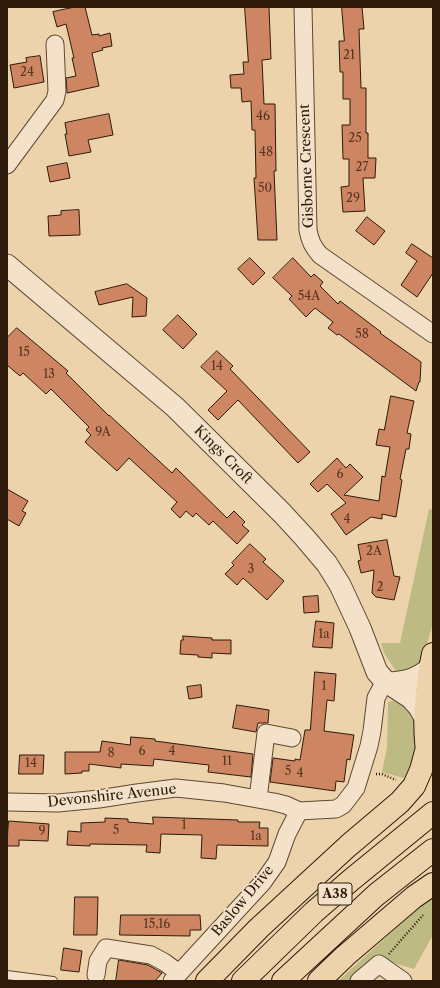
<!DOCTYPE html>
<style>
body{margin:0}
#map{position:relative;width:440px;height:988px;overflow:hidden;background:#ecd3ac;font-family:"Libre Caslon Text",serif}
canvas{display:block}
.frame{position:absolute;inset:0;border:8px solid #2e1a0b;pointer-events:none}
</style>
<div id="map">
<canvas width="440" height="988"></canvas>
<div class="frame"></div>
</div>
<script>
const ctx = document.querySelector('canvas').getContext('2d');
ctx.lineJoin = 'round';
function fill(path, color) {
  ctx.fillStyle = color;
  ctx.fill(path, 'evenodd');
}
function strokePath(path, color, width, dash) {
  ctx.strokeStyle = color;
  ctx.lineWidth = width;
  ctx.lineCap = dash ? 'butt' : 'round';
  ctx.setLineDash(dash || []);
  ctx.stroke(path);
}
function drawText(font, color, halo, rows, align = 'center') {
  ctx.font = font + ' "Libre Caslon Text",serif';
  ctx.lineWidth = 3.5;
  ctx.setLineDash([]);
  ctx.textBaseline = 'middle';
  ctx.strokeStyle = halo;
  ctx.fillStyle = color;
  for (const [text, x, y, turn = 0] of rows) {
    ctx.save();
    ctx.translate(x, y);
    ctx.rotate((+turn || 0) * Math.PI / 180);
    ctx.textAlign = isNaN(turn) ? turn : align;
    if (halo) ctx.strokeText(text, 0, 0);
    ctx.fillText(text, 0, 0);
    ctx.restore();
  }
}
const green = new Path2D(`
 M429 509 433 510V623L421 666 397 673 384 653 381 643H400Z
 M399 699 416 719 417 753 407 779 382 772 387 748 388 702Z
 M433 900V935L414 969 378 958 352 981H338L425 902Z`);
const building = new Path2D(`
 M75 7H85L92 35 99 34V36L110 33 112 46 102 48 103 50 92 53 99 86 67 93 66 78 76 76 72 58H74L66 24 57 27 53 12Z
 M245 7H269L271 59 262 60 264 104H275L276 171H274L277 240H258L254 178H256L255 130H252L251 101 242 102 241 88H231L230 75 244 74 243 62H248Z
 M342 7H362L364 29H359L361 88H366V133H368V158H376L375 178H363L365 211 343 212 341 187 349 186V159H343L342 125H350V99H343V72H340L339 41H344Z
 M40 56 44 82 14 88 10 65 27 62 26 58Z
 M109 114 113 135 88 140 91 152 69 156 65 134H67L65 123Z
 M67 163 70 178 50 182 47 167Z
 M79 210 80 235 49 236 48 216 61 215V211Z
 M367 217 385 231 374 245 356 231Z
 M412 244 433 258V273L417 297 401 285 417 261 406 253Z
 M250 258 265 273 253 285 238 269Z
 M293 258 311 277 314 274 323 282 320 286 338 304 340 301 381 332 380 333 421 362 420 382H419L416 391 339 334 337 335 328 328 333 322 315 308 306 317 289 299 292 296 273 278Z
 M127 284 147 298 146 316 132 317 133 297 99 305 95 292Z
 M178 315 197 334 183 349 163 330Z
 M17 328 68 371 66 373 109 416V415L172 473 176 468 227 518 234 511 245 522 242 525 249 531 237 544 213 521 209 525 196 513 193 517 186 511 180 518 171 509 177 502 129 458 117 471 85 442 91 435 86 430 89 427 51 389 46 394 23 373 20 376 7 365V338Z
 M217 351 233 366 230 369 310 452 298 463 238 400 218 420 208 410 227 391 201 367Z
 M391 396 414 401 407 433 411 434 409 449H406L400 479 402 480 396 517 382 514V519L371 517 346 535 331 514 346 503 327 484 318 492 310 484 337 458 346 468 350 464 363 477 344 495 379 501 382 476 385 477 390 447 376 445 379 429 384 430Z
 M7 489 28 501 22 511 26 513 19 526 7 519Z
 M387 540 394 576 400 577 394 600 376 597 372 593 374 570 361 573 358 561 361 560 358 545Z
 M250 544 266 559 263 562 284 581 267 600 243 578 237 585 225 574 234 565 232 563Z
 M318 596 319 612 304 613 303 597Z
 M316 621 334 623 332 648 313 647Z
 M183 636 212 638V640H231V654L212 653V658L198 657V655L180 654 181 640H183Z
 M315 672 336 674 334 701 327 700 324 731 354 735 350 760 347 759 344 782 336 781 335 791 270 782 273 758 295 761V759L300 760 305 730H310Z
 M201 685 202 697 189 699 187 687Z
 M237 705 269 710 268 723H258L256 732 233 728Z
 M131 737 155 739V741L253 754 251 777 208 772 209 765 154 759 153 766 121 764V768L89 764V771H82V773L65 774V752H100L102 741 130 745Z
 M20 755H44L43 774H19Z
 M153 817 238 820V822H260L259 828H268V846L217 845 216 859 201 858 202 835 161 834 160 853 146 852 147 845 90 844V846L67 845 68 831 81 832V823L105 822V818L128 819V822L153 824Z
 M9 821 49 824 48 841 19 840V846H7Z
 M75 897H98L97 935H74Z
 M121 915H200L201 930H190V936L120 935Z
 M64 948 82 951 79 972 61 970Z
 M119 960 148 965 162 973 155 981H116Z`);
const path = new Path2D(`
 M376 774H382L396 780
 M389 954 423 915`);
const service = new Path2D(`
 M7 975 53 981`);
const minor = new Path2D(`
 M303 7 308 230C310 241 313 247 320 255L433 334
 M7 165 55 100 57 91 55 44
 M258 799 266 733 292 738
 M7 802 58 803 99 799 137 793 176 788 224 793 274 802 286 805 299 811 336 809 343 805 356 788 369 746 372 731 376 698 385 681
 M96 975 98 961 106 948 151 955 164 962 179 973
 M172 981 263 882 277 862 287 834 299 811
 M359 981 379 964 403 981`);
const tertiary = new Path2D(`
 M7 265 175 407 282 513 305 538 327 564 340 585 360 628 377 672 385 681 411 698 419 707 425 718
 M390 683C406 682 419 679 431 667`);
const trunk = new Path2D(`
 M429 762C422 730 426 686 433 654
 M207 981 259 928 348 846 400 802 414 786 421 770 427 748
 M243 981 314 912 351 880 433 813
 M283 981 376 895 433 850
 M319 981 345 956 414 897 433 884`);
const numberNames = [
 ["21",349,56],
 ["24",27,73],
 ["46",263,117],
 ["25",355,139],
 ["48",266,153],
 ["27",362,168],
 ["50",265,189],
 ["29",353,199],
 ["54A",309,297],
 ["58",362,335],
 ["15",24,353],
 ["14",217,367],
 ["13",49,375],
 ["9A",103,433],
 ["6",340,475],
 ["4",347,520],
 ["2A",374,552],
 ["3",251,570],
 ["2",380,588],
 ["1a",324,635],
 ["1",324,687],
 ["6",142,752],
 ["4",172,752],
 ["8",111,754],
 ["11",227,762],
 ["14",31,764],
 ["5",288,772],
 ["4",300,774],
 ["1",184,826],
 ["5",116,831],
 ["9",42,832],
 ["1a",256,837],
 ["15,16",157,925]
];
const shields = [
 [335,894,34]
];
const shieldNames = [
 ["A38",335,894]
];
const streetNames = [
 ["Gisborne Crescent",307,166,-92],
 ["Kings Croft",223,455,45],
 ["Devonshire Avenue",112,796,-6],
 ["Baslow Drive",243,901,-50]
];
fill(green, '#beba84');
fill(building, '#cd8562');
strokePath(building, '#2e1a0b', 1);
strokePath(service, '#5e4833', 10);
strokePath(minor, '#5e4833', 19);
strokePath(tertiary, '#5e4833', 23);
strokePath(trunk, '#2e1a0b', 24);
strokePath(path, '#2e1a0b', 2.5, [1, 2]);
strokePath(service, '#f3e2c9', 8);
strokePath(minor, '#f3e2c9', 17);
strokePath(tertiary, '#f3e2c9', 21);
strokePath(trunk, '#ecd3ac', 22);
drawText('12px', '#563521', null, numberNames);
for (const [x, y, w] of shields) {
  const box = new Path2D();
  box.roundRect(x - w / 2, y - 11, w, 22, 3);
  ctx.fillStyle = '#f3e2c9';
  ctx.fill(box);
  strokePath(box, '#2e1a0b', 1);
}
drawText('bold 13px', '#2e1a0b', null, shieldNames);
drawText('14px', '#2e1a0b', '#f3e2c9', streetNames);
</script>
